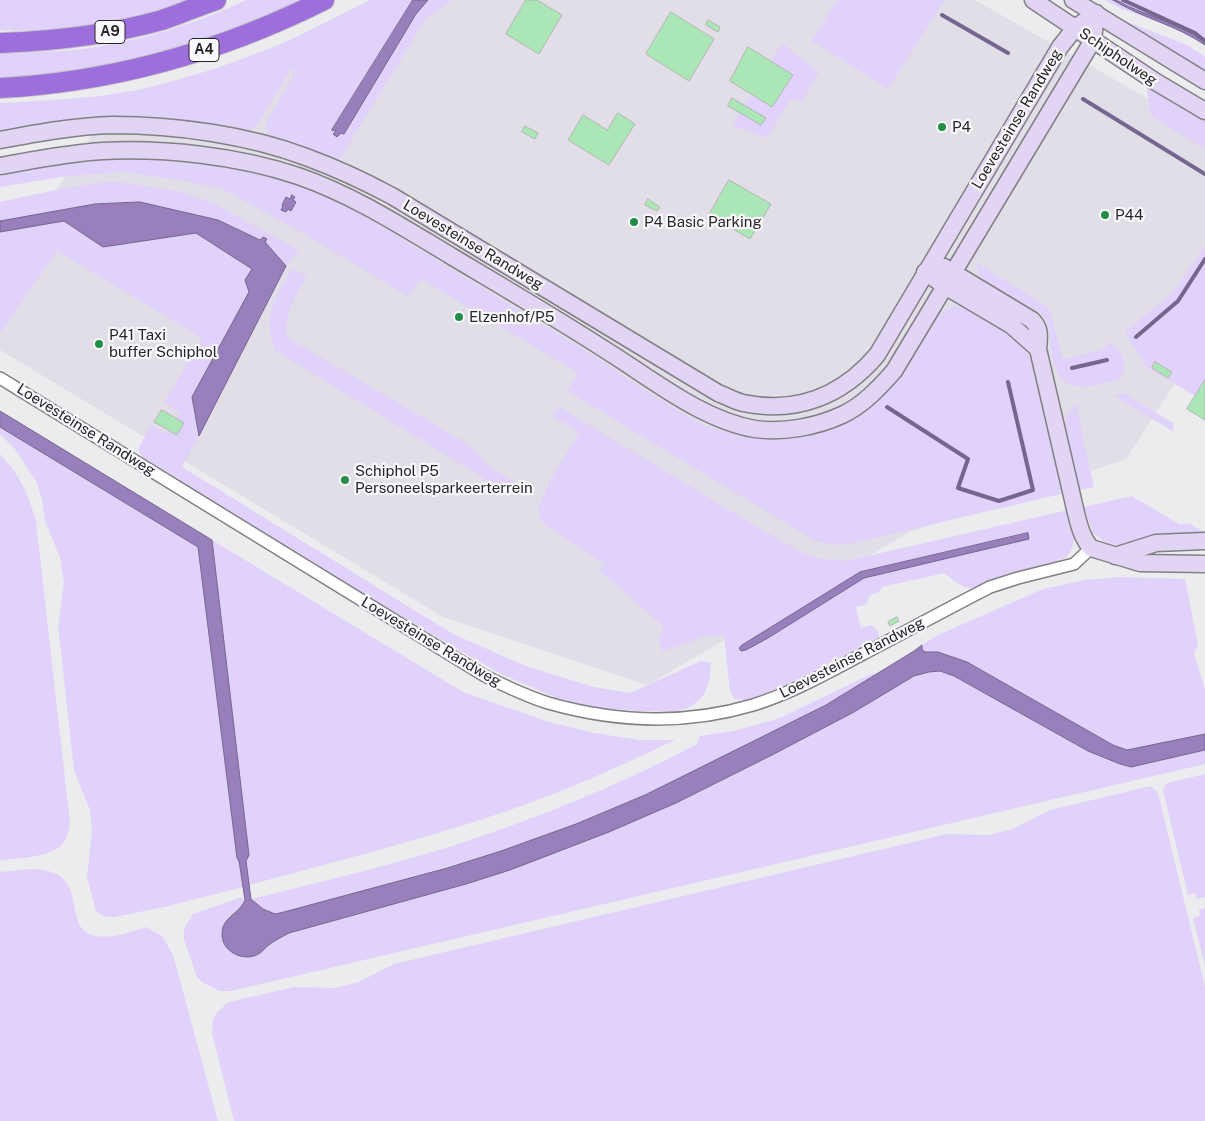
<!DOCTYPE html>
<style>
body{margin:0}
canvas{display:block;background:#ecebee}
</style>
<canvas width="1205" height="1121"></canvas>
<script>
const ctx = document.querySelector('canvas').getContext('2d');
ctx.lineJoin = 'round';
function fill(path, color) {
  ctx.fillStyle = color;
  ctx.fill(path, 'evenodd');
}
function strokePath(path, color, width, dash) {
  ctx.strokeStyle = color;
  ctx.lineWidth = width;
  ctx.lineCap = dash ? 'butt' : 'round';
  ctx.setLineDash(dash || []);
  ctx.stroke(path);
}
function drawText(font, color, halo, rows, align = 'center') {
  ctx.font = font + ' "Public Sans",sans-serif';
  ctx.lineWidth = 4.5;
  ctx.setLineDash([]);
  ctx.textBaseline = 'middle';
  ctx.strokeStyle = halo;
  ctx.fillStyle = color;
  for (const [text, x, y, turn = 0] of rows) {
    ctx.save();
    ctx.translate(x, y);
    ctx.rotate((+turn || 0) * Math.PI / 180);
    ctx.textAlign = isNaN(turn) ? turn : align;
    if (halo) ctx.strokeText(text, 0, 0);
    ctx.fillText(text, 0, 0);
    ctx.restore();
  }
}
const built = new Path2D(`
 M370 0H975L1205 131V337L1126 459 910 532 647 685 443 617 0 350V279L114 100 187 79 284 43Z`);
const green = new Path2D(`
 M0 0H192C162 11 131 21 100 26 67 31 33 31 0 30Z
 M246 0H304C274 13 244 28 213 39 144 63 72 72 0 79V51C20 51 41 52 62 51 124 46 190 27 246 0Z
 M370 0H452L425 20 338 162 269 139 266 122 296 71 291 69 255 128 244 133 201 126 0 136V103C55 100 113 98 166 83 206 72 248 59 285 42 314 29 342 14 370 0Z
 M837 0H945L888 89 812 41Z
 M1104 0H1205V43L1177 29 1122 9Z
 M1118 18 1189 46 1205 57V72Z
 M782 43 819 72 802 102 791 99 767 138 732 125Z
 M1145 79 1205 121V149L1151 116Z
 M144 154 231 164 324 191 596 357 651 394 704 426 734 434H768L860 410 933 317 952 307 963 304 1016 334 1033 363 1065 493 849 544 830 545 814 540 567 391 578 373 421 279 409 297 294 228 222 189 175 179 122 172 61 177 0 187V169Z
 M113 181 179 191 215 204 299 250 286 266 265 242 218 220 178 210 95 204 0 221V202L65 188Z
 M64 221 103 247 196 233 252 269 249 292 192 397 199 436 182 467 453 634 528 667 594 687 630 693 701 661 711 663 710 678 705 693 698 701 688 708 677 711H639L598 708 557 698 501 674 330 576 146 464 138 449 151 425 166 434 180 412 164 403 202 338 57 251 0 333V232Z
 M1205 246V380L1195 396 1146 367 1125 332 1173 292Z
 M976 264 984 267 1049 308 1063 359 1102 350 1110 342C1123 352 1129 363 1121 378 1083 391 1056 396 1051 347 1050 336 1049 322 1041 314 1038 310 1029 307 1024 304 1010 296 995 287 981 279Z
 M292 269 307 276C295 297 286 310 286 334L292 340 466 443 475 450 486 465 527 489H501L276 351C261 318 275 298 292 269Z
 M1124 393 1173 423 1174 432 1114 396Z
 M1076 404 1094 487 1079 490C1075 474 1062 436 1065 421 1067 414 1071 409 1076 404Z
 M558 406 744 519 805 554 823 559 846 561 1068 510C1071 521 1077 537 1072 548 1070 553 1067 557 1062 559 1043 569 1019 569 998 577 990 580 979 589 970 588 961 588 951 578 944 573L882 587 879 592 869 596 867 604 856 607 861 628 872 625 878 631 879 637 780 690 745 700 734 699 730 691 724 635 702 637 663 652 658 638 664 627 599 570 606 561 602 563 545 525 541 520 538 508 552 477 579 432 552 416Z
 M0 427 198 547 237 857 239 861 243 887 169 906 114 917H105L96 911 87 877 92 830 90 810 74 770 58 625 64 583 60 557 45 521 42 500 37 483 15 449 0 434Z
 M0 454C21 477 27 491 36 521L70 823C69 830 68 836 64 842 53 858 18 858 0 860Z
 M1132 496 1179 524H1190L1205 533 1125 546 1106 543 1093 533 1084 507Z
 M212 540 463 692 549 722 594 733 639 740H675C618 767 561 793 501 813 418 841 333 862 249 885L246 861 249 855Z
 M1120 577 1185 579 1198 645 1194 653 1205 690V734L1127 750 1113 745 967 662 938 652H925L922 649V645L938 635 1043 589 1085 580Z
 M940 671 954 676 1088 751 1132 767 1205 750V764L231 991H219L202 982 197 977 184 939V929L193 914 242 897 244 904 229 917 240 956 250 957 260 954 278 938 289 933 466 884 854 712C881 696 908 672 940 671Z
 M878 673 826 705 645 795 576 824 501 851 311 906 275 914 263 909 252 899C318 882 385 867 449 847 535 819 618 786 697 744L700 736 734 731 780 718 869 675Z
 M1205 774V897L1196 899 1195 893 1188 895 1163 790 1167 783Z
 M1151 786 1158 793 1205 987V1121H234L212 1033 213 1020 217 1012 229 1002 294 987 335 988 359 982 394 964 947 834 989 835 1013 829 1050 810Z
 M31 869C96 870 57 928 96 936 112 939 131 932 146 927L162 936 173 955 218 1121H0V872Z
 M1205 908V966L1193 918 1200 916 1199 910Z`);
const water = new Path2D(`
 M413 0H428L416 14 344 134 341 133 337 137 333 134 336 131 332 130Z
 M1113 0C1120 0 1124 5 1130 7 1155 18 1182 26 1205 42V45C1176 25 1142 18 1113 0Z
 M292 195 295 197 293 200 296 202 291 211 288 209 286 212 281 210 283 206 282 205 286 197 290 199Z
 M140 202 218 220 260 240 263 237 267 239 265 242 286 266 199 436 192 397 249 292 245 280 252 269 196 233 103 247 64 221 0 232V221L95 204Z
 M0 411 212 540 249 855 246 861 251 899 263 909 275 914 284 912 447 868 501 851 576 824 645 795 826 705 914 651 922 645V649L925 652H938L967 662 1113 745 1127 750 1205 734V750L1131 767 1120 764 1088 751 954 676 940 671 929 672 914 676 854 712 772 755 676 803 609 832 510 870 466 884 289 933C282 937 275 940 269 945 266 947 263 951 260 953 250 960 236 957 228 949 222 943 221 935 223 927 227 916 241 911 245 900L239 861 237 858 198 547 0 427Z
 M1028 533 1029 539 864 578 768 638 746 650 741 651 739 648 742 645 860 572Z`);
const stream = new Path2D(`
 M1123 0 1195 33 1205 41
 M942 15 1008 53
 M1083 99 1205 174
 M1136 337 1178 301 1205 259
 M1072 368 1107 360
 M887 407 968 459 958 488 999 501 1033 490 1008 382`);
const building = new Path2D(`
 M526 0H537L562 15 539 54 506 34Z
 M671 12 714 39 689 81 646 54Z
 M708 20 720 27 718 32 706 25Z
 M748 47 793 75 772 107 730 81Z
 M732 98 766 118 761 125 728 106Z
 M618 113 635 124 609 165 568 140 583 115 607 130Z
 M525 126 538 133 535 139 522 132Z
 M729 180 771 204 750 239 709 215Z
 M648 199 660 207 657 211 645 205Z
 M1155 362 1172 372 1168 378 1152 368Z
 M1205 380V420L1187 409Z
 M162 410 184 423 177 435 154 422Z
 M897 617 899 621 890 626 888 622Z`);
const street = new Path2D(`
 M0 378 485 676C505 686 526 696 548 703 615 722 686 725 753 705 792 693 827 673 863 654 905 632 947 609 990 587L1018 578 1074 564 1091 548`);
const secondary = new Path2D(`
 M1033 0 1156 82 1205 111
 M1073 0 1205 81
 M0 140C37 133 75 126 113 125 175 125 248 135 306 157 336 168 364 181 392 196L718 393C726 396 735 401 743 403 797 414 842 396 877 355L1060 47 1075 28 1096 13
 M0 166C34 160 68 153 103 151 165 148 239 156 298 176 353 195 401 226 451 256 503 287 556 318 607 351 652 379 702 420 755 429 782 433 816 427 842 415 862 406 879 388 894 371L1093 40 1096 13
 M944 267 1032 320C1041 329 1039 337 1038 349L1076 513C1079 525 1082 538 1091 548L1140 563 1205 564
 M925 272 945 286 1011 325 1038 349
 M1115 556 1156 543 1205 541`);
const highway = new Path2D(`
 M0 43C55 41 109 35 162 20 180 14 198 6 216 0
 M0 88C114 82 222 51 324 0`);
const markers = [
 [942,127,5,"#228e45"],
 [1105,215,5,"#228e45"],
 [634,222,5,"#228e45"],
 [459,317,5,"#228e45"],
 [99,344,5,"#228e45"],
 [345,480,5,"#228e45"]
];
const shields = [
 [110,32,30],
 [204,50,30]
];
const shieldNames = [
 ["A9",110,32],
 ["A4",204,50]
];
const streetNames = [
 ["Schipholweg",1118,57,34],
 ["Loevesteinse Randweg",1017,119,-59],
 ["Loevesteinse Randweg",473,245,31],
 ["Loevesteinse Randweg",86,430,32],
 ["Loevesteinse Randweg",431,642,31],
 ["Loevesteinse Randweg",852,658,-27]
];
const poiNames = [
 ["P4",952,127],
 ["P44",1115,215],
 ["P4 Basic Parking",644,222],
 ["Elzenhof/P5",469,317],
 ["P41 Taxi",109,335],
 ["buffer Schiphol",109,352],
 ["Schiphol P5",355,471],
 ["Personeelsparkeerterrein",355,488]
];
fill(built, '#e1dee8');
fill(green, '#e0d2fa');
fill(water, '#9780bc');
strokePath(water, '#75658f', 1);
strokePath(stream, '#75658f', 4);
fill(building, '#abe7b6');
strokePath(building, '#b3b6b4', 1);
strokePath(street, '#818082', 14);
strokePath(secondary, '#818082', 19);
strokePath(highway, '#c7c7c7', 22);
strokePath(street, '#fff', 11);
strokePath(secondary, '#e2d4f4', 16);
strokePath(highway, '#9d6fdc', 20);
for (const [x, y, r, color] of markers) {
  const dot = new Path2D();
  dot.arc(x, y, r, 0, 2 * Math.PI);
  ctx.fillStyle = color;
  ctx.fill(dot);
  strokePath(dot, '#faf8fc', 2);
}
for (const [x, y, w] of shields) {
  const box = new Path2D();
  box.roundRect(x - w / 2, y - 11.5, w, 23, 4);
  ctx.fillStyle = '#faf8fc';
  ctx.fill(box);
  strokePath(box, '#262627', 1);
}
drawText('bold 14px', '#262627', null, shieldNames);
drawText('15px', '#262627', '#faf8fc', streetNames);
drawText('15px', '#262627', '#faf8fc', poiNames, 'left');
</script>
